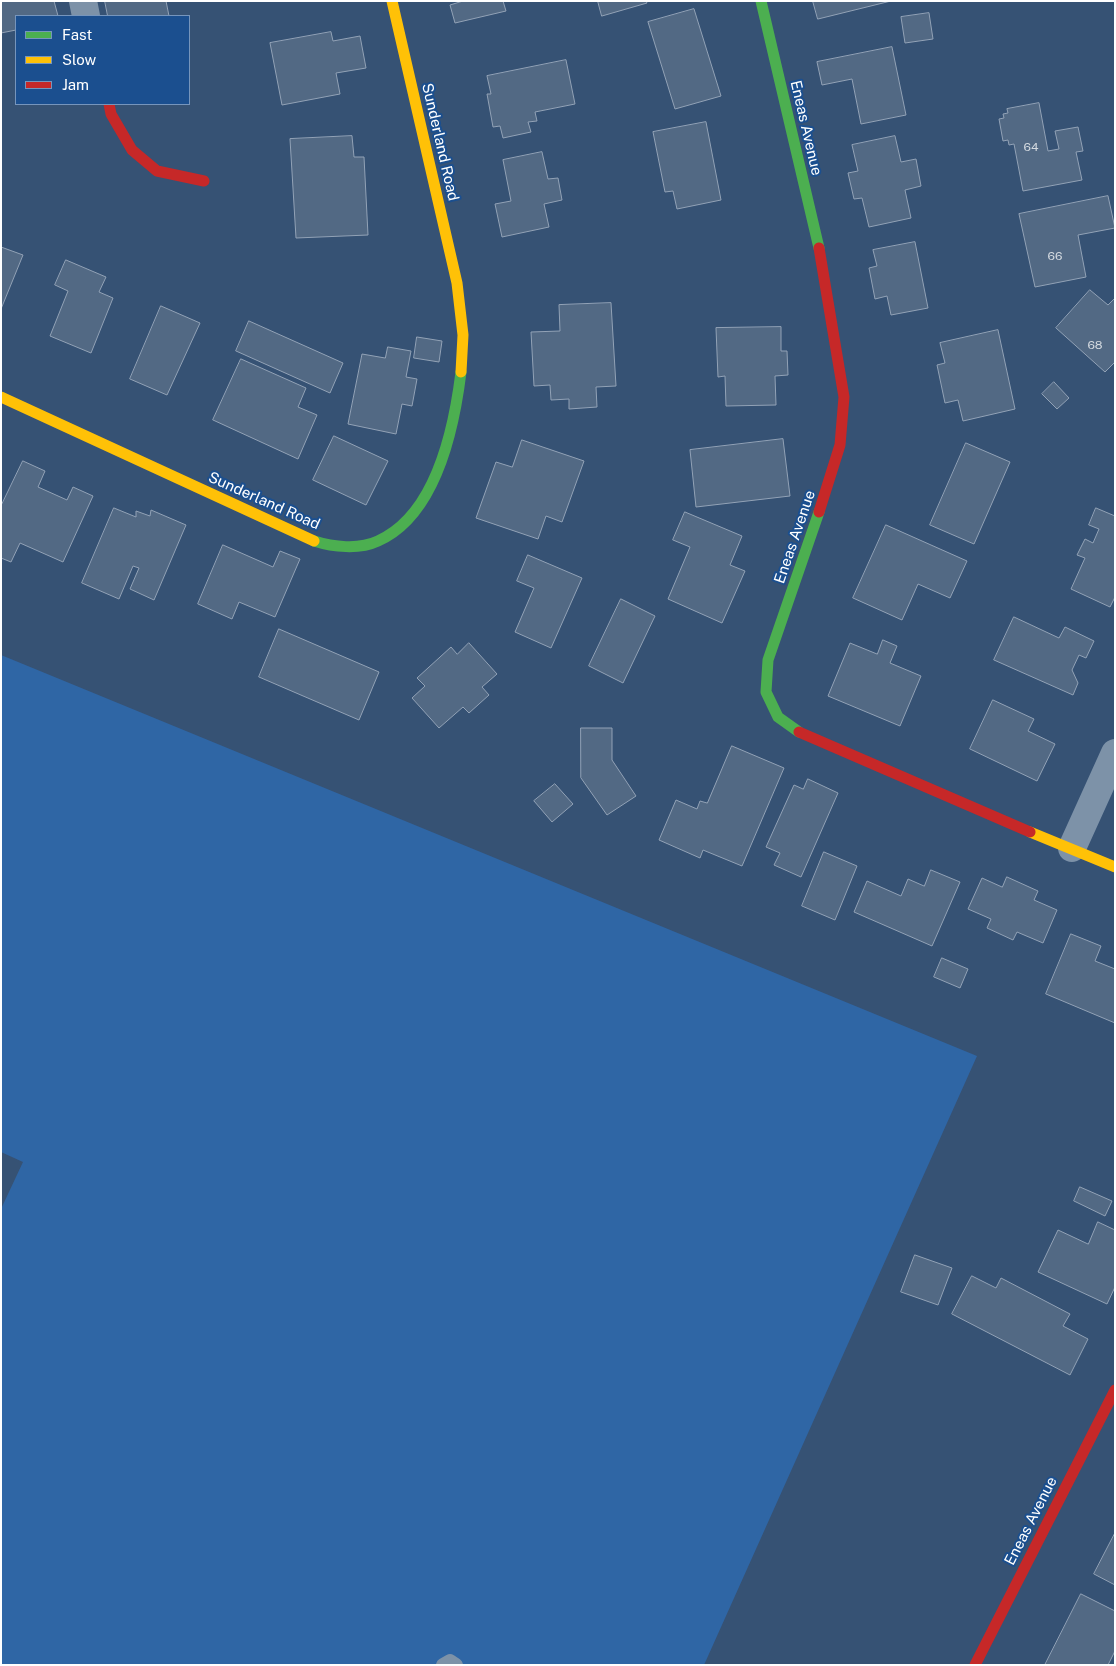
<!DOCTYPE html>
<style>
body{margin:0}
#map{position:relative;width:1116px;height:1666px;overflow:hidden;background:#365274;font-family:"Public Sans",sans-serif}
canvas{display:block}
.frame{position:absolute;inset:0;border:2px solid #fff;pointer-events:none}
.legend{position:absolute;left:15px;top:15px;width:175px;height:90px;box-sizing:border-box;background:#1b4f8f;border:1px solid #7695bc;margin:0;padding:6px 9px;list-style:none;font-size:15px;color:#fff}
.legend li{display:flex;align-items:center;gap:10px;height:25px}
.legend b{width:25px;border:1px solid #7695bc}
</style>
<div id="map">
<canvas width="1116" height="1666"></canvas>
<div class="frame"></div>
<ul class="legend">
<li><b style="height:6px;background:#4caf50"></b>Fast</li>
<li><b style="height:6px;background:#ffc107"></b>Slow</li>
<li><b style="height:6px;background:#c62828"></b>Jam</li>
</ul>
</div>
<script>
const ctx = document.querySelector('canvas').getContext('2d');
ctx.lineJoin = 'round';
function fill(path, color) {
  ctx.fillStyle = color;
  ctx.fill(path, 'evenodd');
}
function strokePath(path, color, width, dash) {
  ctx.strokeStyle = color;
  ctx.lineWidth = width;
  ctx.lineCap = dash ? 'butt' : 'round';
  ctx.setLineDash(dash || []);
  ctx.stroke(path);
}
function drawText(font, color, halo, rows, align = 'center') {
  ctx.font = font + ' "Public Sans",sans-serif';
  ctx.lineWidth = 4;
  ctx.setLineDash([]);
  ctx.textBaseline = 'middle';
  ctx.strokeStyle = halo;
  ctx.fillStyle = color;
  for (const [text, x, y, turn = 0] of rows) {
    ctx.save();
    ctx.translate(x, y);
    ctx.rotate((+turn || 0) * Math.PI / 180);
    ctx.textAlign = isNaN(turn) ? turn : align;
    if (halo) ctx.strokeText(text, 0, 0);
    ctx.fillText(text, 0, 0);
    ctx.restore();
  }
}
const green = new Path2D(`
 M1 655 977 1056 704 1665H1V1209L23 1162 1 1152Z`);
const building = new Path2D(`
 M1 1H54L58 16H16V30L1 33Z
 M105 1H166L169 16H108Z
 M503 1 506 11 455 23 450 5 463 1Z
 M598 1H646L647 3 602 16Z
 M813 1H891L818 19Z
 M694 9 721 96 675 109 648 22Z
 M929 13 933 39 905 43 901 17Z
 M331 32 333 41 360 36 366 68 336 73 340 94 282 105 270 43Z
 M892 47 906 115 861 124 852 79 822 85 817 62Z
 M566 60 575 104 535 112 537 121 528 122 531 132 503 138 500 126 493 127 487 94H491L487 76Z
 M1039 103 1048 151 1059 149 1055 131 1078 127 1083 151 1076 152 1082 180 1023 191 1014 144 1009 145 1008 140 1003 141 999 119 1004 118 1003 114 1008 113 1007 109Z
 M706 122 721 200 677 209 673 191 665 192 653 132Z
 M352 136 354 157H364L368 235 296 238 290 139Z
 M895 136 901 162 916 159 921 186 905 190 911 218 869 227 862 198 854 199 848 173 858 171 852 145Z
 M542 152 548 179 558 178 562 200 544 204 549 227 502 237 495 204 511 201 503 160Z
 M1108 196 1115 228 1078 235 1086 277 1035 287 1019 214Z
 M915 242 928 308 891 315 887 296 875 299 869 268 877 266 873 250Z
 M1 247 23 255 1 309Z
 M66 260 106 277 99 292 113 298 91 353 50 336 68 291 55 285Z
 M1090 290 1108 305 1115 298V362L1105 372 1056 328Z
 M611 303 616 386 596 387 597 407 569 409V399L551 400 550 385 534 386 531 332 560 331 559 305Z
 M161 306 200 323 167 395 130 379Z
 M249 321 343 363 330 393 236 351Z
 M781 327V351H787L788 375 775 376 776 405 726 406 725 376 718 377 716 328Z
 M998 330 1015 409 963 421 958 400 945 403 937 365 945 363 940 343Z
 M417 337 442 341 439 362 414 358Z
 M388 347 411 351 406 377 417 379 412 406 402 404 396 434 348 424 362 354 385 358Z
 M241 359 306 388 298 407 317 415 298 459 213 420Z
 M1054 382 1069 398 1057 409 1042 394Z
 M334 436 388 461 366 505 313 480Z
 M783 439 790 496 696 507 690 450Z
 M522 440 584 461 562 522 546 516 538 539 476 518 496 462 512 467Z
 M966 443 1010 462 974 544 930 525Z
 M23 461 45 471 38 487 67 500 73 487 93 496 63 562 20 543 11 562 1 558V506Z
 M114 508 136 517V511L150 516 151 510 186 525 154 600 130 589 139 568 133 566 119 599 82 583Z
 M1096 508 1115 516V597L1110 607 1071 589 1085 558 1077 555 1085 539 1093 543 1099 529 1089 525Z
 M685 512 742 536 730 565 745 571 722 623 668 599 690 547 673 540Z
 M886 525 967 561 950 598 918 584 902 620 853 598Z
 M223 545 273 567 280 551 300 559 275 617 239 602 232 619 198 604Z
 M528 555 582 578 551 648 515 632 534 588 517 581Z
 M621 599 655 616 623 683 589 666Z
 M1014 617 1059 638 1065 627 1094 641 1086 658 1079 655 1072 670 1078 683 1073 695 994 660Z
 M279 629 379 672 359 720 259 677Z
 M883 640 897 646 890 663 921 676 900 726 828 696 850 643 877 654Z
 M469 643 497 674 482 687 489 695 469 713 463 707 439 728 412 698 425 686 417 678 451 647 457 654Z
 M993 700 1034 719 1028 731 1055 744 1037 781 970 749Z
 M581 728H612V760L636 796 607 815 581 778Z
 M732 746 784 768 742 866 703 850 700 858 659 840 676 800 697 809 700 801 707 803Z
 M808 779 838 793 801 877 774 865 780 853 766 847 794 785 803 789Z
 M555 784 573 804 552 822 534 801Z
 M824 852 857 866 835 920 802 906Z
 M931 870 960 882 932 946 854 912 867 881 901 896 908 879 924 886Z
 M1007 877 1038 891 1034 900 1057 910 1043 943 1017 932 1013 940 987 928 991 919 968 909 982 878 1002 887Z
 M1071 934 1101 946 1095 961 1115 969V1023L1046 994Z
 M942 958 968 969 960 988 934 977Z
 M1080 1187 1112 1201 1105 1216 1074 1201Z
 M1098 1222 1115 1230V1287L1107 1304 1038 1272 1058 1230 1088 1244Z
 M915 1255 952 1268 938 1305 901 1292Z
 M972 1276 996 1288 1001 1278 1070 1314 1063 1326 1088 1339 1070 1375 952 1314Z
 M1115 1533V1585L1094 1574Z
 M1081 1594 1115 1611V1651L1108 1665H1045Z`);
const lane = new Path2D(`
 M443 1665 450 1661 456 1665`);
const street = new Path2D(`
 M83 1 86 16
 M1072 848 1115 753`);
const fast = new Path2D(`
 M761 1 819 248
 M314 541C333 547 359 550 378 541 436 515 454 429 461 372
 M799 732 778 717 766 692 768 660 819 512`);
const slow = new Path2D(`
 M392 1 457 283 463 335 461 372
 M1 397 314 541
 M1030 832 1115 867`);
const jam = new Path2D(`
 M109 104 111 114 132 150 157 171 204 181
 M819 512 840 445 844 397 819 248
 M799 732 1030 832
 M975 1665 1115 1390`);
const numberNames = [
 ["64",1031,147],
 ["66",1055,256],
 ["68",1095,345]
];
const streetNames = [
 ["Eneas Avenue",806,128,77],
 ["Sunderland Road",440,142,77],
 ["Sunderland Road",264,501,24],
 ["Eneas Avenue",795,537,-71],
 ["Eneas Avenue",1031,1521,-63]
];
fill(green, '#2f66a5');
fill(building, '#526984');
strokePath(building, '#92a2b6', 1);
strokePath(lane, '#7d92a8', 14);
strokePath(street, '#7d92a8', 28);
strokePath(fast, '#4caf50', 11);
strokePath(slow, '#ffc107', 11);
strokePath(jam, '#c62828', 11);
drawText('12px', '#d4dae0', null, numberNames);
drawText('15px', '#fff', '#1b4f8f', streetNames);
</script>
